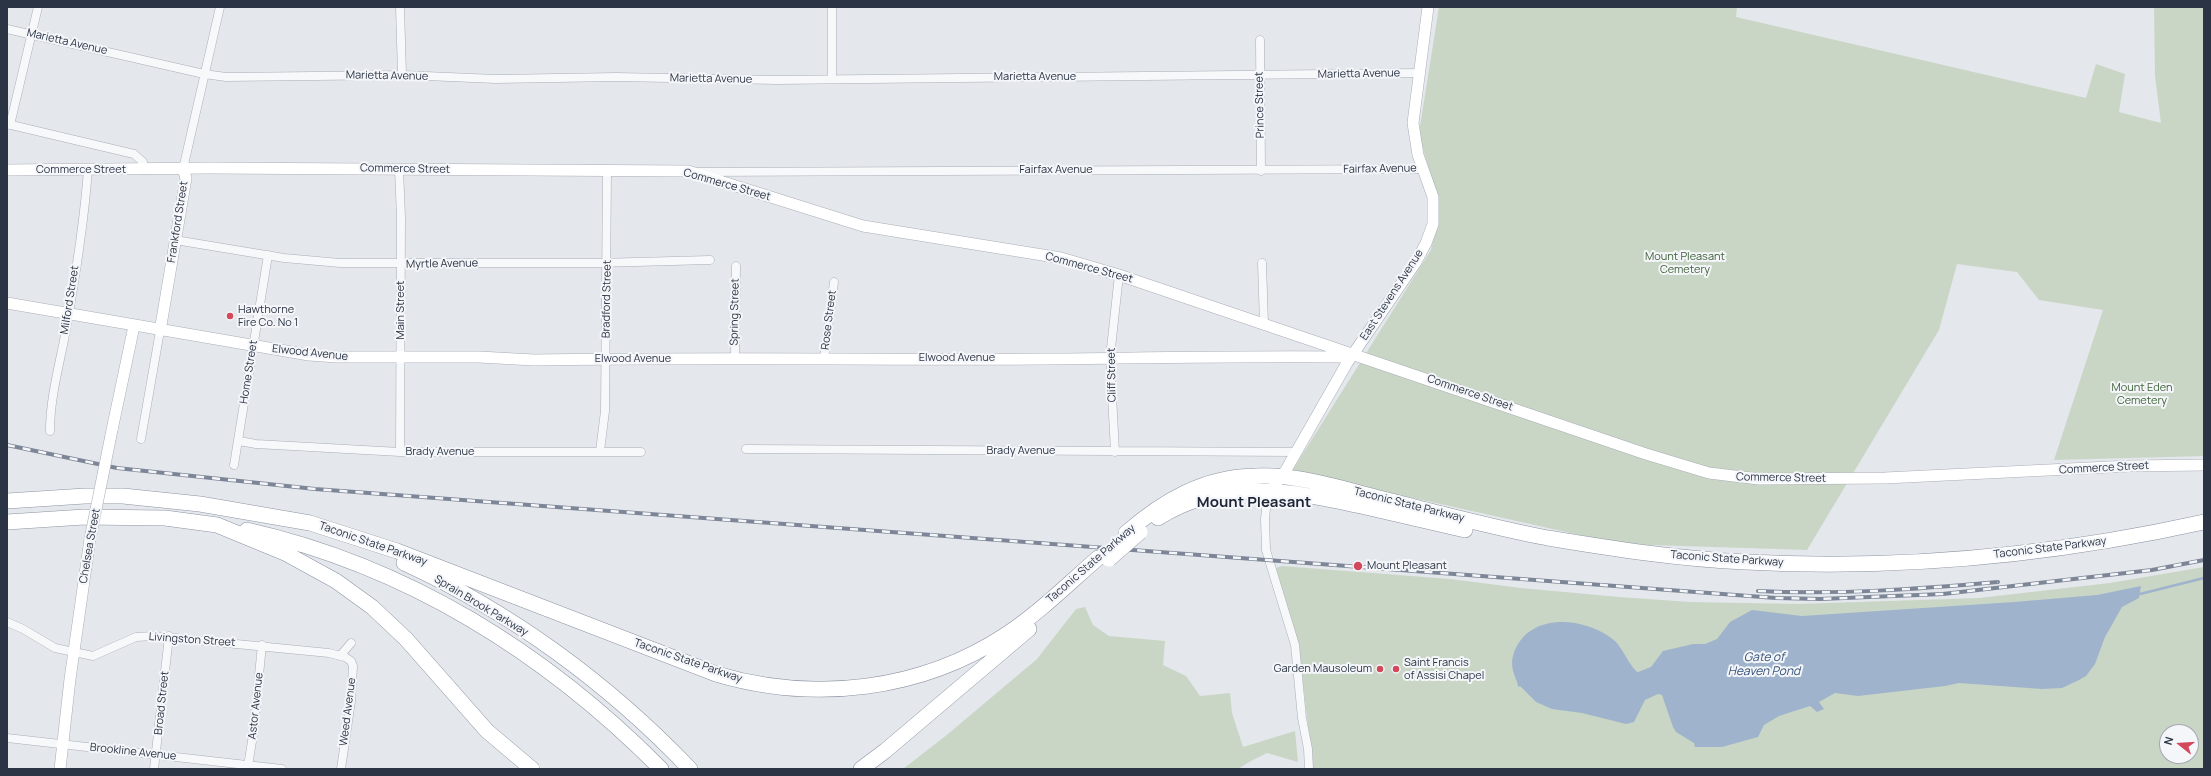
<!DOCTYPE html>
<style>
body{margin:0}
#map{position:relative;width:2211px;height:776px;overflow:hidden;background:#e4e7ec;font-family:Manrope,sans-serif}
canvas{display:block}
.frame{position:absolute;inset:0;border:8px solid #2b3445;pointer-events:none}
.north{position:absolute;left:2159px;top:724px;width:40px;height:40px;box-sizing:border-box;background:#f4f6f9;border:1px solid #a4a8b1;border-radius:50%;rotate:287deg;font-size:11px;font-weight:700;line-height:16px;text-align:center;color:#2b3445}
.north::after{content:'';display:block;margin:auto;width:14px;height:18px;background:#d1495b;clip-path:polygon(50% 0,100% 100%,50% 72%,0 100%)}
</style>
<div id="map">
<canvas width="2211" height="776"></canvas>
<div class="frame"></div>
<div class="north">N</div>
</div>
<script>
const ctx = document.querySelector('canvas').getContext('2d');
ctx.lineJoin = 'round';
function fill(path, color) {
  ctx.fillStyle = color;
  ctx.fill(path, 'evenodd');
}
function strokePath(path, color, width, dash) {
  ctx.strokeStyle = color;
  ctx.lineWidth = width;
  ctx.lineCap = dash ? 'butt' : 'round';
  ctx.setLineDash(dash || []);
  ctx.stroke(path);
}
function drawText(font, color, halo, rows, align = 'center') {
  ctx.font = font + ' Manrope,sans-serif';
  ctx.lineWidth = 4;
  ctx.setLineDash([]);
  ctx.textBaseline = 'middle';
  ctx.strokeStyle = halo;
  ctx.fillStyle = color;
  for (const [text, x, y, turn = 0] of rows) {
    ctx.save();
    ctx.translate(x, y);
    ctx.rotate((+turn || 0) * Math.PI / 180);
    ctx.textAlign = isNaN(turn) ? turn : align;
    if (halo) ctx.strokeText(text, 0, 0);
    ctx.fillText(text, 0, 0);
    ctx.restore();
  }
}
const green = new Path2D(`
 M1439 7H1737L1736 17 2086 98 2096 64 2125 74 2119 112 2161 123 2155 76 2154 7H2204V456L2054 460 2103 310 2039 300 2017 272 1957 264 1939 330 1807 550 1620 544 1292 471 1431 250 1439 208 1419 133Z
 M1282 566 1450 579 1521 588 1619 597 1690 602 1799 604 1979 598 2110 583 2204 567V769H1313L1299 648 1276 568ZM2167 732H2191V756H2167Z
 M1085 607 1093 625 1109 636 1165 641 1163 665 1186 676 1200 696 1230 693 1232 713 1243 747 1295 731 1298 762 1267 753 1249 762 1238 769H903L948 734 1037 659 1076 609Z`);
const water = new Path2D(`
 M2141 586 2139 598 2122 607 2105 637 2095 664 2086 676 2079 680 2062 688 2042 689 1959 683 1945 686 1858 696 1835 693 1819 702 1824 709 1817 712 1810 706 1779 716 1764 725 1758 737 1722 747H1695L1694 743 1676 732 1673 727 1662 695 1658 694 1645 700 1634 722 1626 724 1582 713 1552 709 1536 702 1520 686 1518 687C1519 682 1509 670 1513 656 1526 611 1585 616 1615 641 1623 649 1632 670 1638 672L1651 667 1663 651 1693 644H1705L1717 639 1730 622 1752 610 1802 616 2014 602 2097 595Z`);
const stream = new Path2D(`
 M2140 594 2204 578`);
const street = new Path2D(`
 M400 7 402 75
 M7 29 204 74 226 77 402 75 496 79 616 77 777 80 1420 73
 M1260 40 1261 171
 M832 79V7
 M7 124 134 154 143 162 144 170
 M10 125 38 7
 M183 169 220 7
 M399 169 401 217 400 452
 M699 172 1424 169
 M175 240 284 258 340 263H598L710 260
 M1262 263 1264 324
 M735 358 736 266
 M824 359 834 282
 M50 431C50 398 59 367 65 335 75 280 84 225 88 169
 M141 439 160 331
 M239 441 256 444 400 452H641
 M746 449 1296 452
 M600 451 605 411 607 170
 M1115 452 1110 357 1119 275
 M234 465 268 255
 M1271 490 1267 498 1265 519 1266 550 1295 645 1302 718 1308 749 1309 769
 M7 622 23 629 55 648 93 656 136 637 154 636 329 653 345 657 351 661 353 666 351 701 341 769
 M340 656 351 643
 M7 738 282 769
 M248 766 253 735 262 645
 M154 769 169 636`);
const secondary = new Path2D(`
 M7 170 209 168 688 171 863 226 1061 258 1119 275 1646 454 1709 473 1759 479 1885 478 2130 466 2204 465
 M7 303 309 355 337 357H479L534 360C705 357 875 360 1046 359 1145 358 1244 356 1343 357L1353 353
 M160 331 186 178 183 169
 M112 430 134 326
 M1271 490 1286 470 1347 363 1416 262 1426 243 1433 224V197L1418 155 1413 123 1428 7
 M60 769 70 679 90 539`);
const highway = new Path2D(`
 M7 501 85 496H123L200 504 310 523 397 551 716 674C814 703 921 691 1007 634 1040 612 1068 584 1098 558
 M1158 518C1222 477 1292 491 1361 506 1395 514 1430 522 1465 530
 M7 522 84 517 165 518 217 525 285 553 336 581 372 607 406 639 487 731 532 769
 M247 530C407 566 546 653 661 769
 M1126 533C1164 500 1204 477 1255 476 1296 474 1336 487 1375 497 1432 511 1490 527 1548 538 1614 549 1679 559 1746 562 1899 570 2055 555 2204 522
 M404 563C511 612 609 684 690 769
 M861 769 885 751 1029 629`);
const rail = new Path2D(`
 M7 445 117 468 315 489 1776 598 1820 599 1943 594 2152 570 2204 560
 M1758 591C1838 595 1919 589 1998 582`);
const secondaryBridge = new Path2D(`
 M90 539 112 430`);
const highwayBridge = new Path2D(`
 M1109 559 1140 532`);
const markers = [
 [230,316,4,"#d1495b"],
 [1358,566,5,"#d1495b"],
 [1380,669,4,"#d1495b"],
 [1396,669,4,"#d1495b"]
];
const streetNames = [
 ["Marietta Avenue",67,42,13],
 ["Marietta Avenue",1359,74,-1],
 ["Marietta Avenue",387,76,1],
 ["Marietta Avenue",1035,77],
 ["Marietta Avenue",711,79,1],
 ["Prince Street",1260,105,-91],
 ["Commerce Street",405,169,1],
 ["Fairfax Avenue",1380,169,-1],
 ["Commerce Street",81,170],
 ["Fairfax Avenue",1056,170],
 ["Commerce Street",727,185,16],
 ["Frankford Street",178,222,-81],
 ["Myrtle Avenue",442,264,-1],
 ["Commerce Street",1089,268,15],
 ["East Stevens Avenue",1392,295,-57],
 ["Bradford Street",607,299,-89],
 ["Milford Street",70,300,-81],
 ["Main Street",401,310,-90],
 ["Spring Street",735,312,-89],
 ["Rose Street",829,320,-83],
 ["Elwood Avenue",310,353,6],
 ["Elwood Avenue",957,358],
 ["Elwood Avenue",633,359],
 ["Home Street",249,372,-81],
 ["Cliff Street",1112,375,-91],
 ["Commerce Street",1470,393,19],
 ["Brady Avenue",1021,451],
 ["Brady Avenue",440,452],
 ["Commerce Street",2104,468,-3],
 ["Commerce Street",1781,478,1],
 ["Taconic State Parkway",1409,505,14],
 ["Taconic State Parkway",373,544,19],
 ["Chelsea Street",90,546,-80],
 ["Taconic State Parkway",2050,548,-7],
 ["Taconic State Parkway",1727,559,4],
 ["Taconic State Parkway",1091,564,-41],
 ["Sprain Brook Parkway",481,606,31],
 ["Livingston Street",192,640,4],
 ["Taconic State Parkway",688,661,19],
 ["Broad Street",162,703,-84],
 ["Astor Avenue",256,706,-84],
 ["Weed Avenue",348,712,-83],
 ["Brookline Avenue",133,752,6]
];
const parkNames = [
 ["Mount Pleasant",1685,257],
 ["Cemetery",1685,270],
 ["Mount Eden",2142,388],
 ["Cemetery",2142,401]
];
const poiNames = [
 ["Hawthorne",238,310],
 ["Fire Co. No 1",238,323],
 ["Mount Pleasant",1367,566],
 ["Saint Francis",1404,663],
 ["of Assisi Chapel",1404,676],
 ["Garden Mausoleum",1372,669,"right"]
];
const waterNames = [
 ["Gate of",1764,658],
 ["Heaven Pond",1764,672]
];
const districtNames = [
 ["Mount Pleasant",1254,503]
];
fill(green, '#c9d6c5');
fill(water, '#9fb4cc');
strokePath(stream, '#9fb4cc', 2.5);
strokePath(street, '#a9aeb7', 9);
strokePath(secondary, '#a9aeb7', 12);
strokePath(highway, '#8b94a3', 16);
strokePath(street, '#f7f8fa', 8);
strokePath(secondary, '#fff', 11);
strokePath(highway, '#fff', 15);
strokePath(rail, '#7d8696', 4);
strokePath(rail, '#f4f6f9', 2.5, [8]);
strokePath(secondaryBridge, '#a9aeb7', 12, []);
strokePath(highwayBridge, '#8b94a3', 16, []);
strokePath(secondaryBridge, '#fff', 11);
strokePath(highwayBridge, '#fff', 15);
for (const [x, y, r, color] of markers) {
  const dot = new Path2D();
  dot.arc(x, y, r, 0, 2 * Math.PI);
  ctx.fillStyle = color;
  ctx.fill(dot);
  strokePath(dot, '#f4f6f9', 1.5);
}
drawText('11px', '#2b3445', '#f4f6f9', streetNames);
drawText('11px', '#3f6138', '#f4f6f9', parkNames);
drawText('11px', '#2b3445', '#f4f6f9', poiNames, 'left');
drawText('italic 12px', '#34527a', '#f4f6f9', waterNames);
drawText('bold 15px', '#1d2536', '#f4f6f9', districtNames);
</script>
